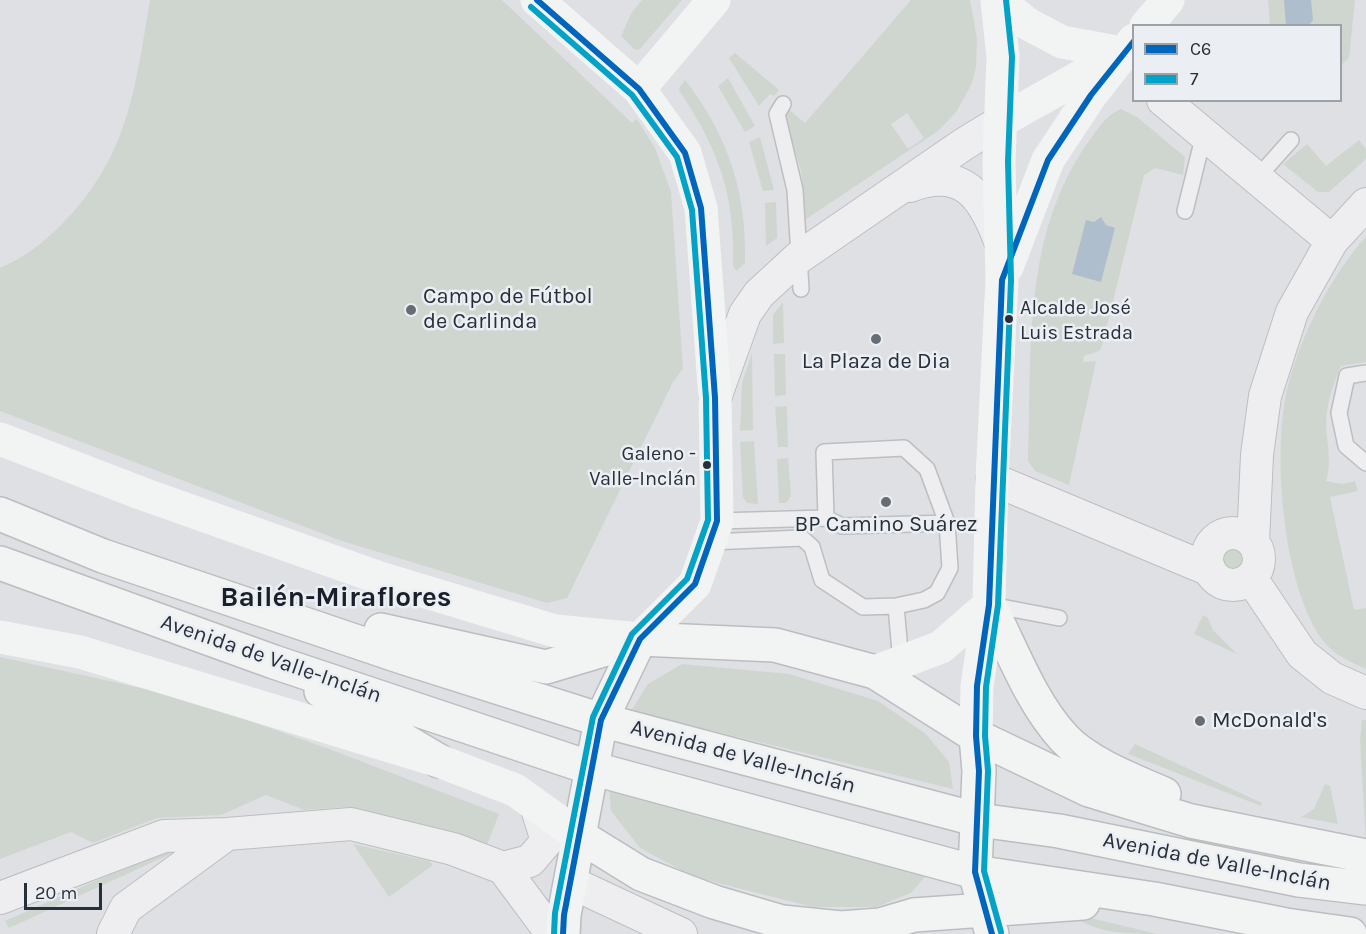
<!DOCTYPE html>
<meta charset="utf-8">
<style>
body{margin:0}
#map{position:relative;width:1366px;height:934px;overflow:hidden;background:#dee0e3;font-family:Karla,sans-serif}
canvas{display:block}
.legend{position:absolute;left:1132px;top:24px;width:210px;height:78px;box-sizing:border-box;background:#ebeff3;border:2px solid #9da2a9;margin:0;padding:8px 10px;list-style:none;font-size:18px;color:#272f3a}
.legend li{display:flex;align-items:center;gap:12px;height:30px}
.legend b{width:30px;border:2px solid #9da2a9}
.scale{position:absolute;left:24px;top:883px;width:78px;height:27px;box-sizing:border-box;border:3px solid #272f3a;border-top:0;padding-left:8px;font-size:18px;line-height:21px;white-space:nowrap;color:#272f3a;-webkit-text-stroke:4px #ebeff3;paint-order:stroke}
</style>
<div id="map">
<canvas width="1366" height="934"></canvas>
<ul class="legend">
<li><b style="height:8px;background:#0065bd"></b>C6</li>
<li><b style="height:8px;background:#02a3c7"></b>7</li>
</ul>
<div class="scale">20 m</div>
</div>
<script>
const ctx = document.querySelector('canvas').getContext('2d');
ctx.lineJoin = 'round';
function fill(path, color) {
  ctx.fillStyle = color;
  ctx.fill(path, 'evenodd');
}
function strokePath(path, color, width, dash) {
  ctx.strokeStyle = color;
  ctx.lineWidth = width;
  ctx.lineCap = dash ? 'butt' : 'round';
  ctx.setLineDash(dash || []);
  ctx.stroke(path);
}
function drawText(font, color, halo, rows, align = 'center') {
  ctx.font = font + ' Karla,sans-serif';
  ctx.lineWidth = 5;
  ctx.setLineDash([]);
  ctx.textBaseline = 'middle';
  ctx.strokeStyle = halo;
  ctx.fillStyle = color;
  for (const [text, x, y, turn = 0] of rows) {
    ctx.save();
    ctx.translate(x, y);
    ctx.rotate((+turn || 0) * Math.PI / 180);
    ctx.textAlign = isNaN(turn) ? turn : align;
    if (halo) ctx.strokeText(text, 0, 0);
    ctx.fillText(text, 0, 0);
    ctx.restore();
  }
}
const green = new Path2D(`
 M150 0H502L632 123 637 119 655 148 671 192 683 369 673 382 567 598 547 603 342 541 0 411V268C22 259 43 243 60 226 128 159 135 89 150 0Z
 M642 0H682L640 49 635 50 621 36 632 12Z
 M911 0H970L977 39 976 67 972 83 957 111 938 131 806 219 801 171 784 116 786 107 805 123ZM907 113 924 138 908 149 891 124Z
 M1268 0H1355L1349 58 1341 65 1340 26 1270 25Z
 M735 53 779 90 774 96 770 94 759 106 729 58Z
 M728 78 755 126 745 132 718 86Z
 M685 80C728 135 747 193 745 263L736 271 733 266C735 195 719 150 680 92L679 88Z
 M1121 109 1137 117 1185 157 1183 175 1155 168 1144 175 1102 346 1099 351 1084 356 1083 362 1096 361 1069 485 1035 471 1028 461C1032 351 1022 239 1086 145 1096 132 1105 115 1121 109Z
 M760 137 774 190 763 191 749 142Z
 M1359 140 1366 149V159L1329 192H1318L1283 164 1307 144 1326 166Z
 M776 202 777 238 766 246 765 203Z
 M1366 237V362L1341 366C1333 385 1326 404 1326 425 1327 443 1332 464 1326 481L1342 484 1355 481 1358 491 1330 497 1354 610 1366 608V669C1351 662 1334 655 1324 642 1283 589 1272 454 1287 390 1299 339 1330 276 1366 237Z
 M783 302 784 343 773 344V315Z
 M752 353 753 430 740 431 742 383Z
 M774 354H785L786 395 775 396Z
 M787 406 788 447H778L775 407Z
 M754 441 758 504 747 503 743 497 740 442Z
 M788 458 791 496 786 503H779L777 459Z
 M1216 560a17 17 0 1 1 34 0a17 17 0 1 1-34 0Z
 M1203 615 1208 618 1213 630 1237 654 1194 634Z
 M0 657 182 697 329 749 499 814 487 845 348 807 304 810 266 795 221 815 157 818 93 843 71 832 0 859Z
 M682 664 789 674 878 701 926 734 949 762 953 789 631 711 648 684Z
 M1362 720H1366V843L1360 740Z
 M1135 744 1262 803 1261 806 1128 754Z
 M1325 784 1330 786 1338 824 1301 817 1314 809Z
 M609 787 928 873 911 893 876 907H813L694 877 640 848 611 811Z
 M353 844 429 861 433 865 389 897Z
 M174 846 175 852 9 928 5 921Z
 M1070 913 1157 934C1126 934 1094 934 1070 913Z`);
const water = new Path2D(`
 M1284 0H1311L1313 20 1310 24 1286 25Z
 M1101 217 1106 225 1115 228 1101 282 1072 274 1086 220 1094 222Z`);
const lane = new Path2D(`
 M783 104 777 114 795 190 801 289
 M1257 178 1291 140
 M1185 211 1204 134
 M1366 373 1347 376 1339 413 1346 446 1366 463
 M717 521 826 518 842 526 947 523
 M710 542 802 538 812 547 822 580 863 607 896 606 924 600 937 593 950 568 947 523 927 469 904 448 824 452 826 518
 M991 605 1059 618
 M896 606 901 663`);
const street = new Path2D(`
 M1163 100 1332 241
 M910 186C963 166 983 196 1000 241
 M715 398 745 314 759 294 798 258 964 144 1000 122
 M992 479 1210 570
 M1207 559a26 26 0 1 1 52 0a26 26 0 1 1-52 0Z
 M1253 542 1257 455 1265 396 1292 312 1332 241 1366 204
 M1251 578 1302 654 1332 678 1366 693
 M503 868 530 861 547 841 536 806
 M570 882 681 934
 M0 898 164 836 227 834 351 824 453 849 503 868 552 934
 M113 934 126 908 227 834`);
const secondary = new Path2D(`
 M997 0 1028 24 1062 42 1122 53
 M1146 26 1168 0
 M639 89 714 0
 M1000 122 1113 58
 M1007 267 1048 160 1091 95 1134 40
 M0 439 143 494 380 578 555 631 640 639 695 584 717 521 715 398 701 208 685 153 639 89 537 0
 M0 637 80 652 439 761 515 790 578 835
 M875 672 941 647 989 605
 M976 736 977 686 989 605 992 479 1002 280 999 162 1003 57 997 0`);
const primary = new Path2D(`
 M0 514 103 556 402 657 601 720 979 820 1059 831 1299 880 1366 888
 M0 563 274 662 591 768 975 872 1154 899 1286 925 1350 934
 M989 605C1012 649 1030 701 1064 738 1087 763 1132 780 1164 794
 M381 630 546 667 640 639 775 645 875 672 976 736 1089 790 1191 821 1366 856
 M321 691 439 761
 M976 736 979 771 975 872 992 934
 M578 835 641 874 714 902 782 922 841 928 880 925 914 915 1083 903
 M563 934 564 915 601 720 640 639`);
const bus1 = new Path2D(`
 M537 0 639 89 685 153 701 208 715 398 717 521 695 584 640 639 601 720 564 915 563 934
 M992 934 975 872 979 771 976 736 977 686 989 605 1002 280 1048 160 1091 95 1134 41`);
const bus2 = new Path2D(`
 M531 7 632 95 677 157 692 210 706 398 708 520 687 579 632 634 593 717 555 913 554 934
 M1001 932 984 871 988 771 985 736 986 687 998 605 1011 280 1008 162 1012 57 1006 0`);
const markers = [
 [411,310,6,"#676d75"],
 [1009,319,5,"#272f3a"],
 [876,339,6,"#676d75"],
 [707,465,5,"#272f3a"],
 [886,502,6,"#676d75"],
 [1200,721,6,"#676d75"]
];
const busNames = [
 ["Alcalde José",1020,308],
 ["Luis Estrada",1020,333],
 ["Galeno -",696,454,"right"],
 ["Valle-Inclán",696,479,"right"]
];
const poiNames = [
 ["Campo de Fútbol",423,297],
 ["de Carlinda",423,322],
 ["La Plaza de Dia",876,362,"center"],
 ["BP Camino Suárez",886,525,"center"],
 ["McDonald's",1212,721]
];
const streetNames = [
 ["Avenida de Valle-Inclán",271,659,19],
 ["Avenida de Valle-Inclán",743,757,15],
 ["Avenida de Valle-Inclán",1217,862,11]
];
const districtNames = [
 ["Bailén-Miraflores",336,598]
];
fill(green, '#cfd6cf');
fill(water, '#aebecd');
strokePath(lane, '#bcbec1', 18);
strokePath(street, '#bcbec1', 34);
strokePath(primary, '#bbbdc1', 36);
strokePath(lane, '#eeeef0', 15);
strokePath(street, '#eeeef0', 32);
strokePath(secondary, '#f2f4f4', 33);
strokePath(primary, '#f2f4f4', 33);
strokePath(bus1, '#0065bd', 6);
strokePath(bus2, '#02a3c7', 6);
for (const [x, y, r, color] of markers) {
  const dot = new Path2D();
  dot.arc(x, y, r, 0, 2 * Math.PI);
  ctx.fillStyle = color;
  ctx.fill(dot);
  strokePath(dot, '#ebeff3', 2);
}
drawText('20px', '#272f3a', '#ebeff3', busNames, 'left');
drawText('22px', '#272f3a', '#ebeff3', poiNames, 'left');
drawText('22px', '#272f3a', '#ebeff3', streetNames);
drawText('bold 28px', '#1a202b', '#ebeff3', districtNames);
</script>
